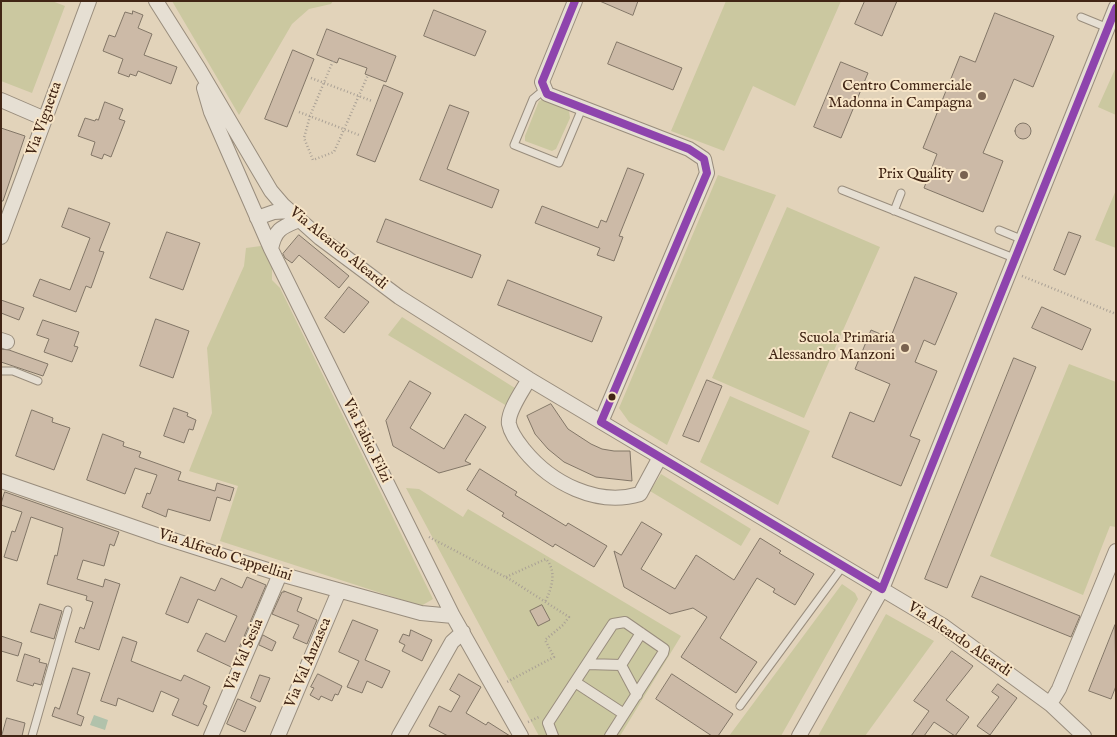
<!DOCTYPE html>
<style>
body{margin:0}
#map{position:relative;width:1117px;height:737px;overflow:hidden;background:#e2d3ba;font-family:"IM FELL English",serif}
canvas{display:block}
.frame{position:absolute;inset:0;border:2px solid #412515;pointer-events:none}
</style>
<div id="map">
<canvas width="1117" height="737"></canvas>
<div class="frame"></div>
</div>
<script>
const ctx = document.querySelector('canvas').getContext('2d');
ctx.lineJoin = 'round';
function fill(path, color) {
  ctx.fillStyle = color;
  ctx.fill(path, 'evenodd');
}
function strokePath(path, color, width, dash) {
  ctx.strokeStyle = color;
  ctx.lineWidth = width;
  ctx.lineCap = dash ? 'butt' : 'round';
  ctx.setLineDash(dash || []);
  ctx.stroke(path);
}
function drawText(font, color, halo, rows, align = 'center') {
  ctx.font = font + ' "IM FELL English",serif';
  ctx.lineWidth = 4;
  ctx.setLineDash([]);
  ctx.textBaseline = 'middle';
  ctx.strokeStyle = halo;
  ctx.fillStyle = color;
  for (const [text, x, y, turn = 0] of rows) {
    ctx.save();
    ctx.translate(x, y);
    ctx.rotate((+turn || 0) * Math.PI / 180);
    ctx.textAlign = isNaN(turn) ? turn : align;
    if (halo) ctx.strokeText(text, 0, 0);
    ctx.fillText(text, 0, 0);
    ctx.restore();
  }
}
const green = new Path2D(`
 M1 1H52L65 6 32 93 1 81Z
 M172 1H333L331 4 309 9 292 24 239 115Z
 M726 1H841L795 106 753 86 724 151 671 131Z
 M1116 67V115L1098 107Z
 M544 99 569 111 570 118 556 149 552 151 525 141V136L539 101Z
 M718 175 776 195 667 445 629 422 619 408Z
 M1116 190V248L1095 240Z
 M787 207 880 247 804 418 712 378Z
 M261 246 272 259V280L280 288 433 599 421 606 220 541 238 486 189 471 212 413 207 348 244 266 246 248Z
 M402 317 518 390 507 406 388 335Z
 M1069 364 1116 382V527L1110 526 1083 595 990 556Z
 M730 396 810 431 778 505 700 462Z
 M661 474 751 529 741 546 650 491Z
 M406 488 419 489 463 517 468 509 681 636 620 736H539Z
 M842 584 855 593 858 599 781 736H729Z
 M886 614 934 641 865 736H818Z`);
const water = new Path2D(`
 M94 715 108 720 105 730 90 725Z`);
const building = new Path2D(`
 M600 1H638L633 15Z
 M865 1H897L882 36 855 24Z
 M434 10 486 31 475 56 424 36Z
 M133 11 143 15 138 28 152 34 144 55 177 67 171 84 138 71 136 76 130 74 129 77 118 73 123 59 103 51 109 35 115 37 125 12 132 14Z
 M995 13 1054 36 1033 87 1014 79 983 153 1003 161 983 212 924 188 937 154 923 148 960 56 975 62Z
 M327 29 396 56 386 82 365 74 367 68 339 58 337 63 317 55Z
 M617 42 682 68 673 90 608 64Z
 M293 50 314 59 287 127 265 119Z
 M841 62 868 73 841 138 814 127Z
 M384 85 403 93 375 162 357 155Z
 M105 102 123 109 119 119 125 121 111 157 104 154 102 159 91 155 95 142 78 136 85 118 95 121 96 119 98 120Z
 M450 105 469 112 447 169 499 190 492 208 420 180Z
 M1015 131a8 8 0 1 1 16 0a8 8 0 1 1-16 0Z
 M1 128 25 136 3 201H1Z
 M628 168 644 174 619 236 623 237 614 261 597 255 600 248 535 223 542 206 598 228 601 220 606 222Z
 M69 208 110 223 99 251 104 252 91 288 86 286 76 312 33 296 40 279 70 290 90 238 62 227Z
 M386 219 481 255 472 278 377 242Z
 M167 232 200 243 183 290 150 278Z
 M1069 232 1081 236 1065 275 1054 270Z
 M299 235 349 276 339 288 299 255 292 263 285 258 283 254Z
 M915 277 957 293 935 345 924 340 915 362 937 371 910 436 920 440 901 486 832 457 850 412 874 422 890 384 855 369 871 330 890 338Z
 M508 280 602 317 592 342 498 305Z
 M349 287 369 302 344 333 325 318Z
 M1 300 24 308 19 320 1 313Z
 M1042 307 1091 329 1082 350 1032 328Z
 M156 319 189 331 173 378 140 366Z
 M43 320 79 332 74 346 78 347 72 362 44 352 49 339 37 335Z
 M1 349 9 350 48 364 43 376 1 362Z
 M1014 358 1036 367 947 588 925 579Z
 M707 380 722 386 699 442 683 436Z
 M410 381 431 393 410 428 444 449 465 414 486 427 465 461 471 464 439 473 393 446 386 421Z
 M551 404 568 429 591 444 602 449 614 451H630L632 481 596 477 564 462 548 449 535 434 527 416Z
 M174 408 188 413 187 416 196 420 193 430 189 429 184 443 164 436Z
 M32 410 53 418 52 422 70 428 54 470 16 456Z
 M103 434 124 442 123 446 141 452 139 457 181 472 178 480 215 491 217 483 234 488 230 501 217 497 210 521 168 509 166 517 142 507 147 493 150 494 157 475 135 468 125 494 87 480Z
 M480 469 517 492 515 495 566 526 568 523 607 546 594 567 555 544 553 547 502 516 504 513 467 490Z
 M5 492 119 532 114 546 110 544 104 566 83 560 77 579 103 587 105 579 120 584 99 650 75 642 80 627 84 629 93 602 86 600 87 596 47 584 55 555 57 556 63 528 31 517 17 561 4 557 12 531 15 532 22 512 1 505Z
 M642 522 662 534 641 569 675 589 696 555 734 580 760 538 781 551 779 553 814 574 795 605 773 592 775 589 757 578 720 638 757 662 736 693 681 657 707 617 693 608 670 614 624 587 614 551 621 555Z
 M981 576 1080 616 1071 637 972 597Z
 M181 577 215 591 221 578 242 588 247 577 266 585 231 667 197 651 206 633 225 642 237 616 198 599 188 623 166 614Z
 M284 591 302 598 297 611 317 620 307 644 293 638 299 625 272 614 282 592H284Z
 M40 604 62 611 54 639 31 632Z
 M542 605 550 620 538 626 530 611Z
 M353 620 378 630 365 660 390 671 382 688 367 681 362 693 347 687 359 661 339 652Z
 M1115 625 1116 686 1111 699 1089 691Z
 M411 630 432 640 422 661 402 651 405 645 399 642 403 634 409 636Z
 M263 635 276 642 272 651 259 645Z
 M1 636 22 643 18 656 1 651Z
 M123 637 137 642 131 661 181 681 184 675 210 687 203 704 207 706 198 726 172 715 179 699 161 691 153 712 118 698 116 706 101 701Z
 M952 651 973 666 946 700 969 717 955 736 934 722 924 736H911L929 711 914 701Z
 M25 654 40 659 39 662 47 664 41 685 34 683 33 686 17 681Z
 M73 668 90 673 77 714 84 717 81 726 52 716 55 707 59 709Z
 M318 674 342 686 338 695 335 694 332 701 321 696 319 700 310 695 314 688 311 687Z
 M459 674 481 687 466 713 486 725 488 722 510 736H448L429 726 439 706 451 712 460 696 450 690Z
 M672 674 733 714 718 736H712L656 699Z
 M260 675 270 678 260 702 251 698Z
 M998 684 1017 698 990 735 977 726 999 697 992 692Z
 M238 699 256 707 245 732 227 724Z
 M7 718 25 723 22 736H2Z`);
const path = new Path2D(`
 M333 61 310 116 304 138 313 160 334 152 368 75
 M311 78 372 101
 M299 112 359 135
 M1022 276 1116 314
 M429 537 511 580 569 617 563 625 545 640 554 657 505 683
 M506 577 546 559C557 571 552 588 545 602
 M528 722 539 717`);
const service = new Path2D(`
 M1081 17 1108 28
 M545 89 533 99 514 145 559 163 583 106
 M842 190 1014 258
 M894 211 901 193
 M999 230 1021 239
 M1 371H13L38 381
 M740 706 843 566
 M32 736 68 610`);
const pedestrian = new Path2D(`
 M587 664 621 665 637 695
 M621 665 641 633
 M575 682 624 714
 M553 736 548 723 550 720 613 624 625 622 664 649 663 653 610 736`);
const minor = new Path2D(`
 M156 1 199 69 271 191 283 205 320 238 399 297 529 379 942 625 1050 704 1084 736
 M575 1 542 82 547 94 689 149 704 159 707 173 601 422
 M204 88 211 112 271 249 453 616 521 736
 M1 100 45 119
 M257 218 274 212 290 211
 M1 237 89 1
 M271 249C275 229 282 227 299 220
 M1 340 7 342
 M529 379C523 390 507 412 509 424 511 434 518 442 524 450 551 483 597 507 640 494L660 457
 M1 481 157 535 280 574 421 613 453 616
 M1050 704 1059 689 1116 551
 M211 736 280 574
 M278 736 339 591
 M399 736 452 642 463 632
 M799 736 882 589 1116 7`);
const bus1 = new Path2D(`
 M575 1 542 82 547 94 689 149 704 159 707 173 601 422
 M601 422 882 589
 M882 589 1116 8`);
const markers = [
 [982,96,5,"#79624f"],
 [964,175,5,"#79624f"],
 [905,348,5,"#79624f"],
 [612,397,4.5,"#412515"]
];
const poiNames = [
 ["Centro Commerciale",972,87],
 ["Madonna in Campagna",972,104],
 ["Prix Quality",954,175],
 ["Scuola Primaria",895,339],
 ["Alessandro Manzoni",895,356]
];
const streetNames = [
 ["Via Vignetta",45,119,-70],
 ["Via Aleardo Aleardi",338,249,39],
 ["Via Fabio Filzi",366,441,64],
 ["Via Alfredo Cappellini",225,556,18],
 ["Via Aleardo Aleardi",959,640,34],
 ["Via Val Sesia",245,655,-67],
 ["Via Val Anzasca",309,663,-67]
];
fill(green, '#cbc8a0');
fill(water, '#b1c2ab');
fill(building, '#ccbaa7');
strokePath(building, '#827667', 1);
strokePath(service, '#998d7d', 9);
strokePath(pedestrian, '#998d7d', 12);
strokePath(minor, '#998d7d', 16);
strokePath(path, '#a9a095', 2.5, [1, 2.5]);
strokePath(service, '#e6dfd3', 7);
strokePath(pedestrian, '#e6dfd3', 10);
strokePath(minor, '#e6dfd3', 14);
strokePath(bus1, '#8e44ad', 8);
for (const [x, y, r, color] of markers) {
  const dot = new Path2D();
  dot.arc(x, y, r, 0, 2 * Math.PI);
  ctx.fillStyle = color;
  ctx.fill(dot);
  strokePath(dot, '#f7e5c7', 2);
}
drawText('15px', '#412515', '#f7e5c7', poiNames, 'right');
drawText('15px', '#412515', '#f7e5c7', streetNames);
</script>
